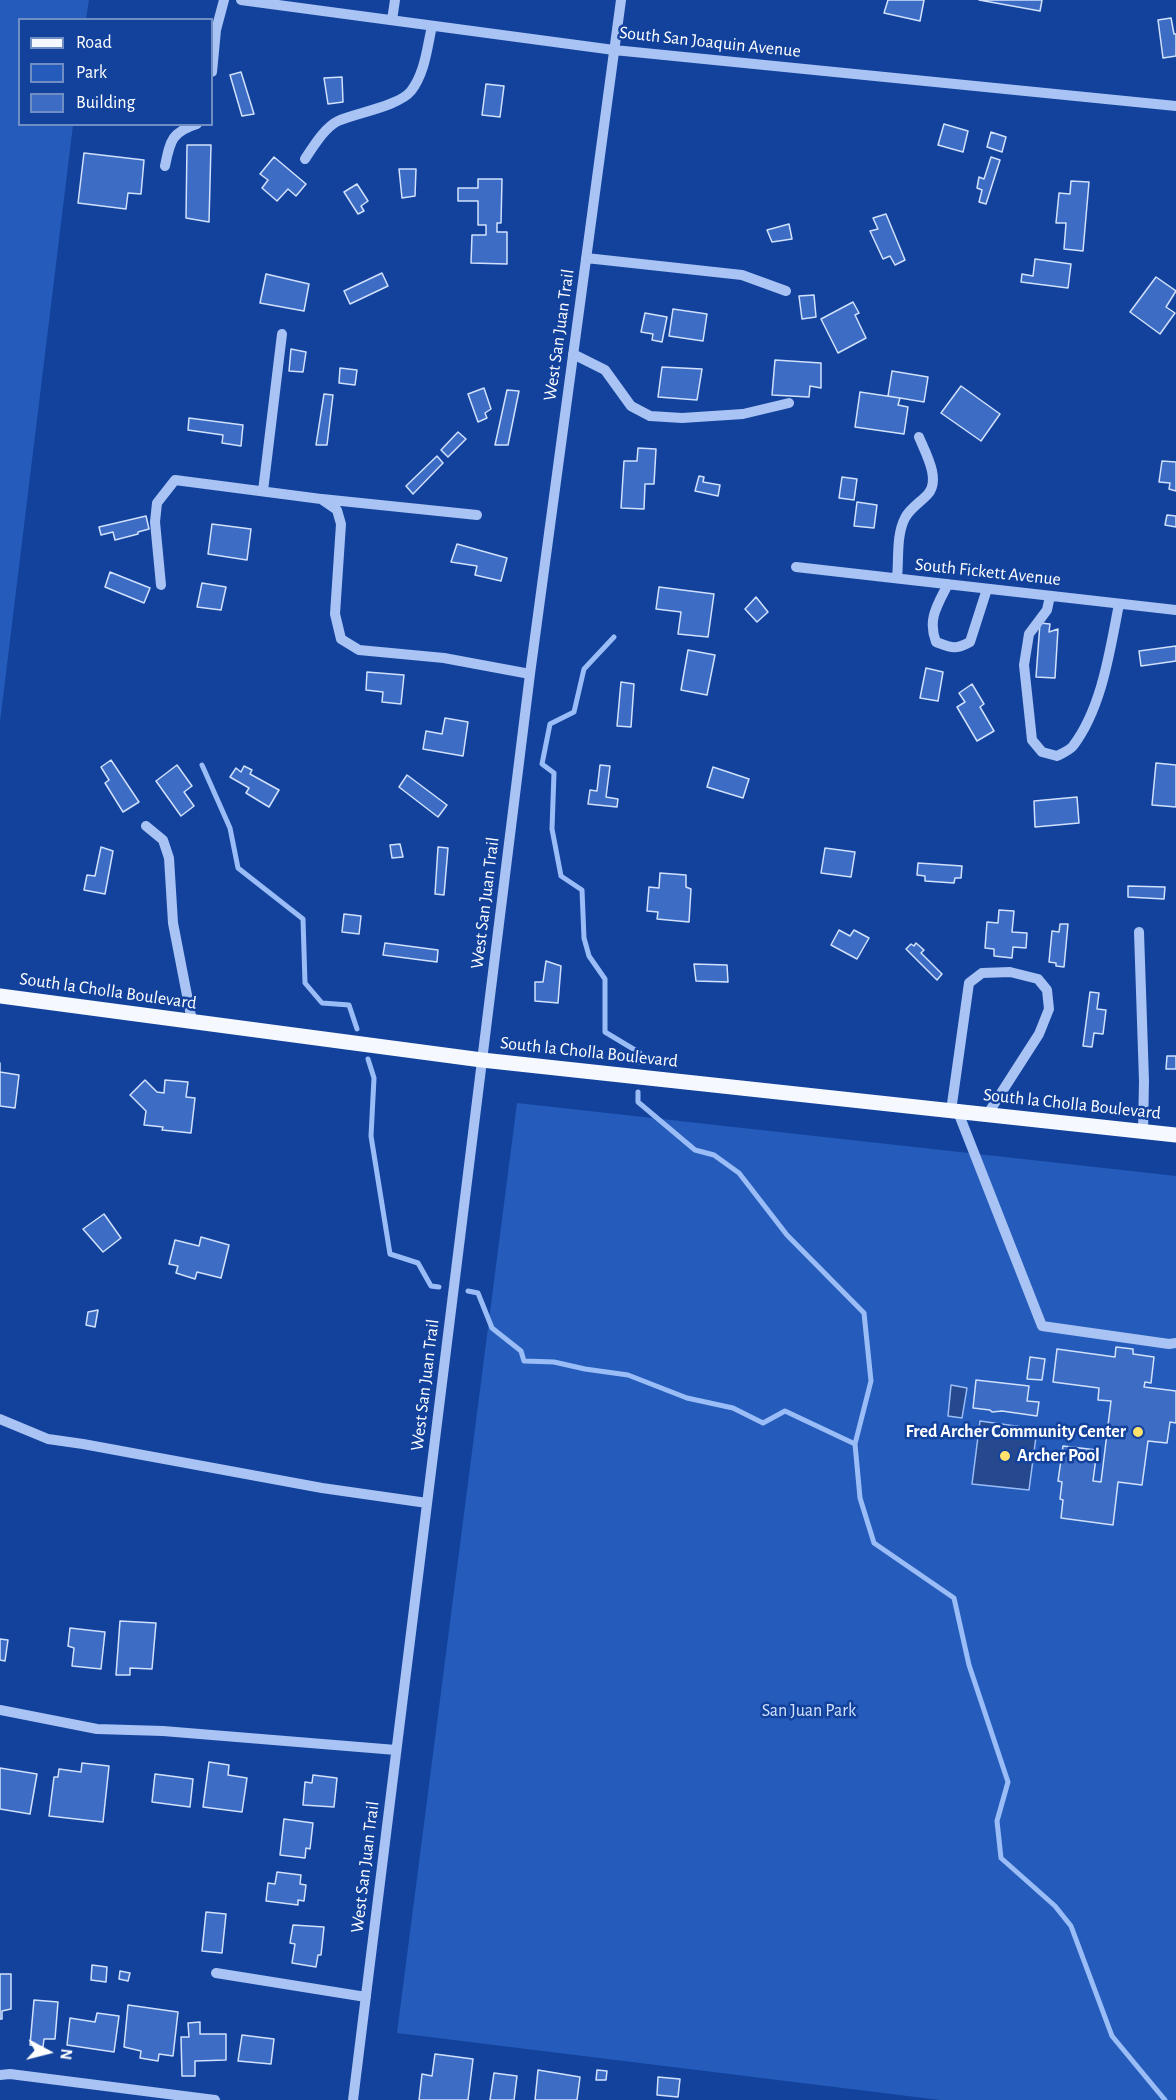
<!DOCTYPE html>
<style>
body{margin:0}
#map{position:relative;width:1176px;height:2100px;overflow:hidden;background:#13429c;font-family:"Alegreya Sans",sans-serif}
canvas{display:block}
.legend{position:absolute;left:18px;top:18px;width:195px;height:108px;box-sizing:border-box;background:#13429c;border:2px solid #718ec4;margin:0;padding:8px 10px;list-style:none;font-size:18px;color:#fff}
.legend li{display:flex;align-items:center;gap:12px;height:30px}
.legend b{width:30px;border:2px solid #718ec4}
.north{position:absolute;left:18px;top:2022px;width:60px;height:60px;-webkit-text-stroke:4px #13429c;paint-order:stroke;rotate:97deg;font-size:16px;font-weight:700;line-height:24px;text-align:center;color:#fff}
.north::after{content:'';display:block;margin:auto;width:21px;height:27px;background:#fff;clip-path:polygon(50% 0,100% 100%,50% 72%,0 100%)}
</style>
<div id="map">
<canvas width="1176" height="2100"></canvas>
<ul class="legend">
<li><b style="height:8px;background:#f5f8ff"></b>Road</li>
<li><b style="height:16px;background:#255cbb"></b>Park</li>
<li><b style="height:16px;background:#3c6cc3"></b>Building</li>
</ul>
<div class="north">N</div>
</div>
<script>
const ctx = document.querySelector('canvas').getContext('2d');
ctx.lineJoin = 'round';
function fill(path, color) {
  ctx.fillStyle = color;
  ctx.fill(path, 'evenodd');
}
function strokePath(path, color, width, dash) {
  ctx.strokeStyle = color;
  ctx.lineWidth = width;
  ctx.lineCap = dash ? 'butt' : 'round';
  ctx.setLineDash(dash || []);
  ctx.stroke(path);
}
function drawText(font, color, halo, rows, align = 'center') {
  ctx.font = font + ' "Alegreya Sans",sans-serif';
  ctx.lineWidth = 5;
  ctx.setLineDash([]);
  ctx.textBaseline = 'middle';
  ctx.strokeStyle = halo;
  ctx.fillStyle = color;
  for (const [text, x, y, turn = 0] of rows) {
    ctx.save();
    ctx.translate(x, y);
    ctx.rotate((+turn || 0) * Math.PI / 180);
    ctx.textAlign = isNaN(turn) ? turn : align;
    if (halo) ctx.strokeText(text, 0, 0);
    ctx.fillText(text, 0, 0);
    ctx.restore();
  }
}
const green = new Path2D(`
 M0 0H89L86 19 20 20V124L73 125 0 722Z
 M517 1103 1176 1176V2100H940L397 2033Z`);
const water = new Path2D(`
 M951 1385 967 1388 962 1418 948 1416Z
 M980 1421 1037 1429 1029 1490 972 1484Z`);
const stream = new Path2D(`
 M614 637 584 669 574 712 550 724 542 764 554 773 552 829 561 876 582 890 584 938 589 956 605 979V1032L640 1053 639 1062
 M202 765 230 828 238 868 303 919 305 983 322 1003 349 1005 357 1029
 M368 1059 374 1078 371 1136 390 1254 418 1263 431 1286 439 1287
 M638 1092V1102L695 1150 714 1155 739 1173 787 1235 864 1313 871 1381 855 1444 860 1498 874 1543 954 1598 969 1665 1008 1782 997 1821 1001 1858 1055 1906 1071 1926 1112 2036 1165 2100
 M468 1291 478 1293 492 1328 521 1351 524 1361 554 1362 585 1369 628 1375 687 1398 733 1408 763 1423 785 1411 855 1444`);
const building = new Path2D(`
 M888 0H924L920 21 884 13Z
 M979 0H1042L1040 11Z
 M1171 18 1174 34H1176V56L1163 58 1158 20Z
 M241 72 254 114 242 116 230 75Z
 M342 77 343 102 328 104 324 78Z
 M486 84 504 86 500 117 482 115Z
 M944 124 968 131 963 152 938 145Z
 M991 132 1006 137 1002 152 987 147Z
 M187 145H211L209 222 186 218Z
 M84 153 144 160 141 194 128 193 126 209 78 203Z
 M274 157 306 184 296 196 288 189 277 201 262 188 268 180 260 174Z
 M991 157 1000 160 986 204 979 202 982 190 977 188 979 177 984 179Z
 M399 169H416L415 196 402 198Z
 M478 179H502L501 223H497V232H507V264L471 263 472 235H486V225H478V201H458V188H478Z
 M1071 181 1089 182 1083 251 1064 249 1066 223H1056L1059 193 1070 194Z
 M357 184 368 201 361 206 364 211 358 214 344 192Z
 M886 214 905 260 895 265 890 256 883 259 870 231 878 229 873 218Z
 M789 224 792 239 772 242 767 230Z
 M1035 259 1071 264 1068 288 1021 282 1022 274 1033 276Z
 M382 273 388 286 350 304 344 291Z
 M266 274 309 284 304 311 260 303Z
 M1156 277 1176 291 1166 307 1175 313 1160 334 1130 312Z
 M814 295 816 317 802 319 799 296Z
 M853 302 859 313 855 315 866 338 838 353 821 319Z
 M673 309 707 314 703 341 669 336Z
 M645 313 667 317 662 342 652 340 653 334 641 332Z
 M291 349 306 352 303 372 289 371Z
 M775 360 821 363V388L810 386 809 397 772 395Z
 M662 367 702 369 697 400 658 397Z
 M340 368 357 370 355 385 339 383Z
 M892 371 928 377 924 402 888 396Z
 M961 386 1000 414 981 441 941 413Z
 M484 388 491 409 485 413 487 418 478 422 468 394Z
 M507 390 519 391 508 445H495Z
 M860 392 900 398 898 405 908 407 904 434 855 427Z
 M324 394 333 395 327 445H316Z
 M189 418 243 425 241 446 222 443 223 435 188 430Z
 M458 432 466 439 448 457 441 450Z
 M638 448 656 449 654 484H645L644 509 621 508 624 461H637Z
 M437 456 443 463 413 494 406 486Z
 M1162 461 1176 462V491L1169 489 1170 483 1159 482Z
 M699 476 704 477 703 482 720 485 718 496 695 491Z
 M842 477 857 479 854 500 839 498Z
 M857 502 877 505 874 528 854 526Z
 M1167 515 1176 516V527L1165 525Z
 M146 516 149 529 138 532V534L115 540 113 532 101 535 99 527Z
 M212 524 251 529 247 560 208 554Z
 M457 544 507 558 501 581 475 575 477 566 451 562Z
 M110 572 150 588 144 603 105 587Z
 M202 583 226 587 221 610 197 607Z
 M659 587 714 594 708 637 678 634 681 612 656 609Z
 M756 597 768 612 757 622 745 609Z
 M1040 623 1050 624 1049 632 1058 629 1055 678 1036 677Z
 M1176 646V661L1141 666 1139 651Z
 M688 650 715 655 707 695 681 690Z
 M926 668 943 672 938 701 920 698Z
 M367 672 404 675 401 704 382 702 383 692 366 690Z
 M621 682 634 684 631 727 617 726Z
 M972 684 984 704 980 707 994 731 977 741 957 707 965 702 959 693Z
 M445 718 468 722 463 756 423 749 426 731 442 734Z
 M111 760 139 802 123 812 105 783 109 780 101 767Z
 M1156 763 1176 765V807L1152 805Z
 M177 765 192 786 184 792 194 806 181 816 156 781Z
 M600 765 610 766 606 797 618 799 617 807 588 804 590 790 597 791Z
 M244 766 252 770 250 774 279 790 269 807 246 793 249 788 230 777 236 768 241 772Z
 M713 767 749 779 743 798 707 787Z
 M407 775 447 805 438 817 399 787Z
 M1077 797 1079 823 1035 827 1034 801Z
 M400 844 403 857 392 858 390 845Z
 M101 847 113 851 105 894 84 890 87 875 95 876Z
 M438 847 448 848 444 895 435 894Z
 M825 848 855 852 851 877 821 873Z
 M918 863 962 866 961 878H955L954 883 925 881V876L917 875Z
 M660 873 686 875V887L691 889 689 922 657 919 658 912 647 911 649 887 659 888Z
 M1128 886 1165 887 1164 899 1128 897Z
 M999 910 1014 911 1012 932 1027 933 1026 948 1013 947 1012 958 994 956V949L985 948 987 922 998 923Z
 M344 914 361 916 359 934 342 932Z
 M1060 924H1068L1064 967 1056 966V963L1049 962 1052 931 1059 932Z
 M839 930 850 936 854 930 869 938 857 959 831 945Z
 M385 943 438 950 437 962 383 955Z
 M916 943 924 950 921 953 942 974 937 980 906 949 911 944 914 946Z
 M546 961 561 966 558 1003 535 1001V982H543Z
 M694 964 727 965 728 982 696 981Z
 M1090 992 1099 993 1097 1009 1106 1010 1103 1034 1094 1033 1092 1047 1083 1046Z
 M1167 1056H1176V1069H1166Z
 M0 1063V1072L19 1075 15 1108 0 1106Z
 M145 1080 157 1092 164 1093 165 1080 188 1082 186 1097 195 1098 191 1133 162 1130 163 1127 144 1125 146 1111 130 1095Z
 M104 1214 121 1238 103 1252 83 1229Z
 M201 1237 229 1245 221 1278 197 1272 195 1279 176 1273 178 1266 169 1264 175 1240 199 1246Z
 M98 1310 95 1327 86 1325 88 1312Z
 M1116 1347 1133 1349V1354L1154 1357 1151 1383 1145 1382 1144 1387 1176 1391V1423L1170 1422 1167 1443 1148 1441 1142 1485 1118 1482 1113 1525 1061 1518 1063 1500 1060 1499 1062 1482 1058 1481 1063 1446 1097 1450 1093 1481 1101 1482 1111 1401 1098 1400 1099 1388 1053 1382 1057 1349 1115 1357Z
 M1030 1357 1045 1359 1042 1380 1027 1379Z
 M976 1380 1029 1386 1027 1401 1039 1402 1037 1416 1002 1411 992 1412 990 1410 973 1408Z
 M120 1621 156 1623 152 1669 130 1668V1675H116Z
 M70 1628 105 1632 101 1669 72 1666 74 1648 68 1646Z
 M0 1639 8 1640 5 1661 0 1660Z
 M209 1762 229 1765 228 1775 247 1778 242 1812 203 1807Z
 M82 1763 109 1766 103 1822 49 1816 54 1777H58L59 1769 81 1772Z
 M0 1768 37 1774 30 1814 0 1809Z
 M155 1774 193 1779 190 1807 152 1802Z
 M313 1775 337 1778 334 1807 303 1805 305 1782 312 1783Z
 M284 1819 313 1823 310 1849 306 1848 305 1858 280 1855Z
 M277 1872 301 1875 300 1884 306 1885 304 1901 298 1900V1905L266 1901 268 1883 275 1884Z
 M206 1912 226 1914 222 1953 202 1951Z
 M293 1925 324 1927 321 1955H318L316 1967 292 1963 295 1944 290 1943Z
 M92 1965 107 1967 106 1982 91 1980Z
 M120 1971 130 1973 128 1981 119 1979Z
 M0 1974H11V2009L2 2011V2019H0Z
 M34 2000 58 2002 55 2039H44L43 2047 30 2045Z
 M128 2005 178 2012 173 2056 159 2054 158 2061 140 2058 141 2051 124 2047Z
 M97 2013 119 2016 114 2052 67 2045 70 2018 95 2022Z
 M200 2022V2034H226V2060L195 2061V2076H182L181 2037H189L188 2023Z
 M242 2035 274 2039 271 2064 238 2061Z
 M435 2054 473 2059 468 2100H419L422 2074 432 2076Z
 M538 2070 580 2077 577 2100H535Z
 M597 2070 607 2071 606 2080H596Z
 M494 2073 517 2076 514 2100H490Z
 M658 2077 680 2079 678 2097 657 2095Z`);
const minor = new Path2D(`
 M241 0 614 50 1176 106
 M392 20 395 0
 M212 72 216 30 224 0
 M305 159C313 147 325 127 338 121 356 113 399 106 411 91 425 73 427 48 432 26
 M165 166C170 142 171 132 197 124
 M586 258 742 275 786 291
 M573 354 605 370 631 406 650 416 682 418 743 414 789 403
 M263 491 282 334
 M322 499 477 515
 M796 567 1176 610
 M897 578C899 560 896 535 905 518 910 508 921 502 928 494 941 479 925 452 919 437
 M948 584C938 604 927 619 936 642 952 648 955 650 970 642L987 589
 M161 585 155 522 157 503 175 480 321 499 337 510 341 524 335 614 341 639 359 650 444 658 530 674
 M1050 596 1047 610 1029 634 1024 665 1032 740 1042 752 1057 756C1062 753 1069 751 1073 746 1102 708 1110 650 1119 604
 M146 826 163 840 169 858 173 923 192 1021
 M1139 932 1144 1081 1143 1131
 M951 1111 969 983 982 973 1010 972 1038 979 1047 990 1049 1009 1039 1034 987 1115
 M958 1112 1042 1326 1169 1344 1176 1343
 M0 1419 48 1439 83 1444 322 1488 427 1503
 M0 1710 97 1729 163 1731 396 1750
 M216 1973 366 1997
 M0 2075 10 2074 215 2100
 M353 2100 530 674 621 0`);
const major = new Path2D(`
 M0 996 482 1060 1176 1135`);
const markers = [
 [1138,1432,6,"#ffe26b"],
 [1005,1456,6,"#ffe26b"]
];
const streetNames = [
 ["South San Joaquin Avenue",710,42,6],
 ["West San Juan Trail",559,335,-82],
 ["South Fickett Avenue",988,572,6],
 ["West San Juan Trail",485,903,-83],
 ["South la Cholla Boulevard",108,991,8],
 ["South la Cholla Boulevard",589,1052,6],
 ["South la Cholla Boulevard",1072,1104,6],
 ["West San Juan Trail",425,1385,-83],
 ["West San Juan Trail",365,1867,-83]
];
const poiNames = [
 ["Fred Archer Community Center",1126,1432],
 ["Archer Pool",1017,1456,"left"]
];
const parkNames = [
 ["San Juan Park",809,1711]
];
fill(green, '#255cbb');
fill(water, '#26498e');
strokePath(water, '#9abdf7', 1.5);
strokePath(stream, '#9abdf7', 5);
fill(building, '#3c6cc3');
strokePath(building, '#d1e1fd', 1.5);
strokePath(minor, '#a8c3f4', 10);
strokePath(major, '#f5f8ff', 15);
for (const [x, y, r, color] of markers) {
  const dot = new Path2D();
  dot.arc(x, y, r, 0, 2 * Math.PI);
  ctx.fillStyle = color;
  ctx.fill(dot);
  strokePath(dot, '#13429c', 2);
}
drawText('18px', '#fff', '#13429c', streetNames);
drawText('bold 18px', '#fff', '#13429c', poiNames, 'right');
drawText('18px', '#d1e1fd', '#13429c', parkNames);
</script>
